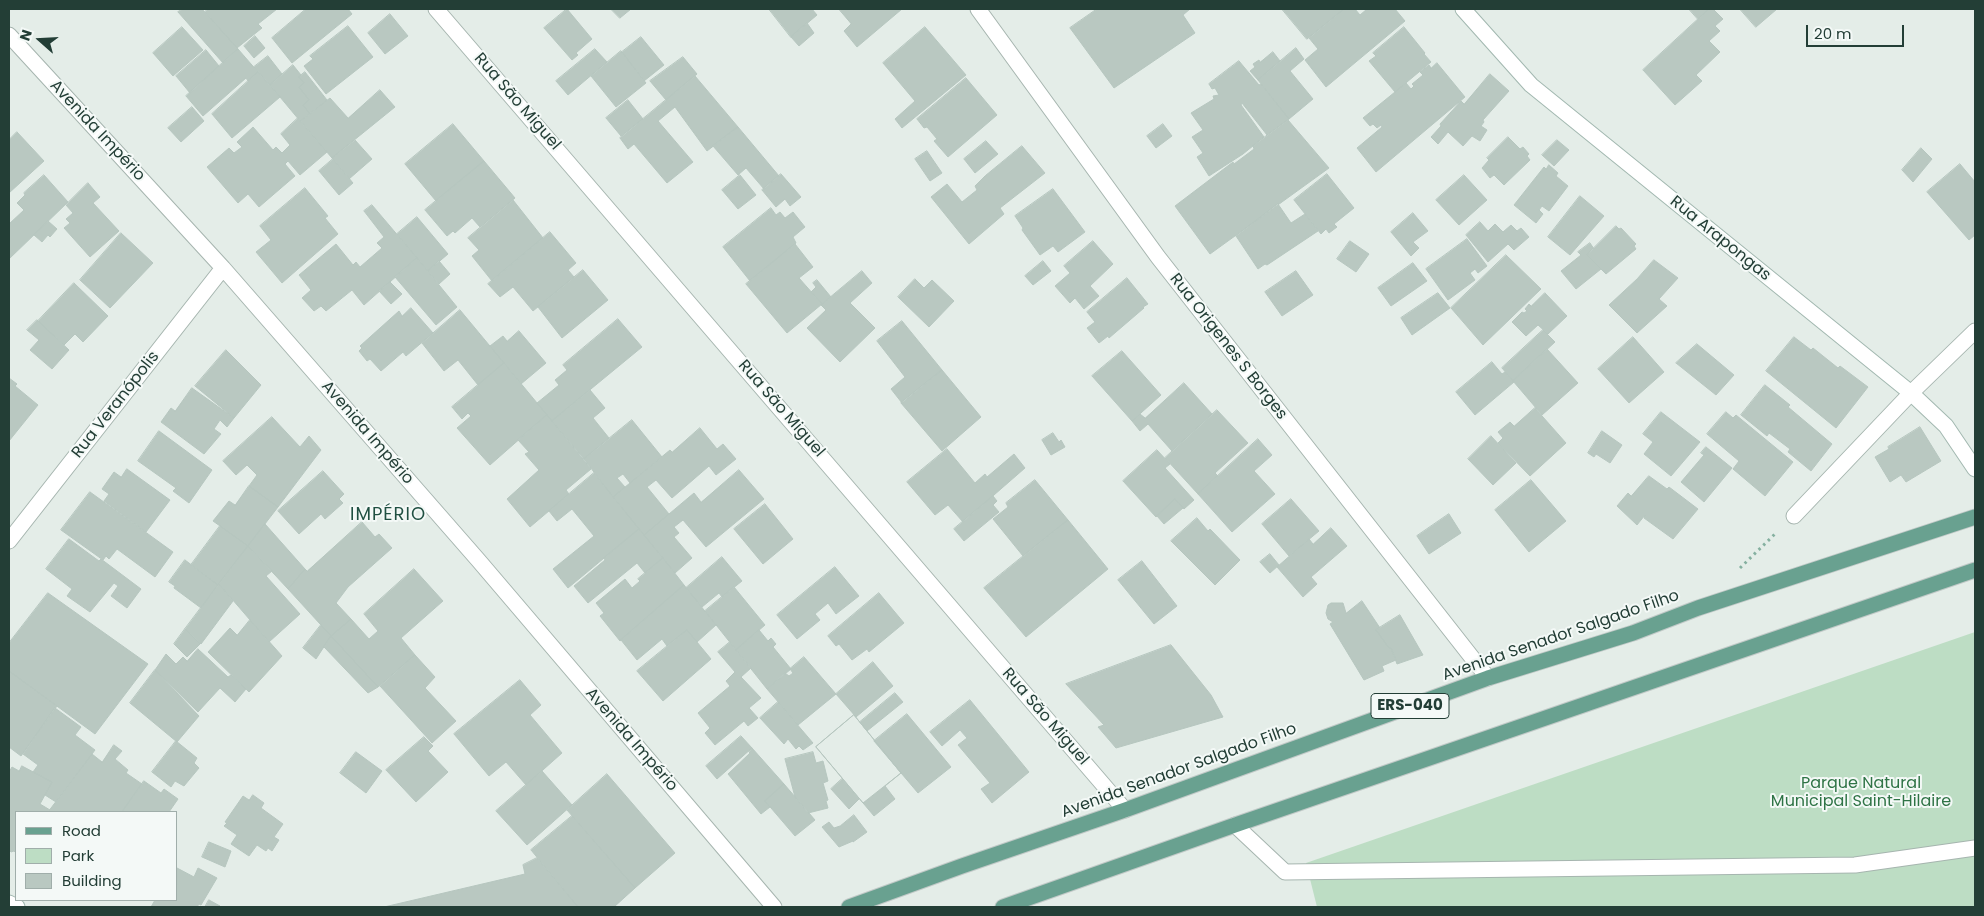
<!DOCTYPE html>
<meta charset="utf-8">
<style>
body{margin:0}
#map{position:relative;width:1984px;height:916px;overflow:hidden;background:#e4ede8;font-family:Poppins,sans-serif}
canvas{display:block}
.frame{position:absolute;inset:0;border:10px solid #233e36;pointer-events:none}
.legend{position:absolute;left:15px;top:811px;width:162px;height:90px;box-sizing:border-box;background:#f4f9f7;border:1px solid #a0aeaa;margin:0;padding:6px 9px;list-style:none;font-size:15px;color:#233e36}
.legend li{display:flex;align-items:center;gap:10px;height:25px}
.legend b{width:25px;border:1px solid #a0aeaa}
.north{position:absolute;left:15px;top:15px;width:50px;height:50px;-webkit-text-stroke:4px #f4f9f7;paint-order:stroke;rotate:289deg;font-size:14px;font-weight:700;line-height:20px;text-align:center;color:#233e36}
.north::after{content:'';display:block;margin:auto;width:18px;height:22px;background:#233e36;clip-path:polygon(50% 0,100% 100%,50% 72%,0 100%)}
.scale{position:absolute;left:1806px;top:25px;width:98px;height:22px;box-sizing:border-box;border:2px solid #233e36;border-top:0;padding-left:6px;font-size:15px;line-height:18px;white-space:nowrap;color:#233e36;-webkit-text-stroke:4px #f4f9f7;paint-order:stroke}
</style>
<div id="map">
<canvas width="1984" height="916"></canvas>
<div class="frame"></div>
<ul class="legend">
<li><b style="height:6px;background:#69a190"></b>Road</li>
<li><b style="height:14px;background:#bdddc4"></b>Park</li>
<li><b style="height:14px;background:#b9c8c1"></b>Building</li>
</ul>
<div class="north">N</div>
<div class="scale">20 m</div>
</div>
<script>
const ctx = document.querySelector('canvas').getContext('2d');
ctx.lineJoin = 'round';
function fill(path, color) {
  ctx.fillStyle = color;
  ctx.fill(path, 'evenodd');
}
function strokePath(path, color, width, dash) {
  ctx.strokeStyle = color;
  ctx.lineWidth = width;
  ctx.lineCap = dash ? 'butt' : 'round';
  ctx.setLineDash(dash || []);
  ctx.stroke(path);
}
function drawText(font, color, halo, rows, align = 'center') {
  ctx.font = font + ' Poppins,sans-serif';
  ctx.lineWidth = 4;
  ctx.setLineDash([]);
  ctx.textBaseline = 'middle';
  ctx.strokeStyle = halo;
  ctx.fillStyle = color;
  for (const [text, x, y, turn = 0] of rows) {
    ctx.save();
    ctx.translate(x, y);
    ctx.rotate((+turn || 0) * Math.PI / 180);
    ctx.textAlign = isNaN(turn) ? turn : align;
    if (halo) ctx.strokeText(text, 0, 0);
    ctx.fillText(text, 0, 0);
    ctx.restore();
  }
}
const green = new Path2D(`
 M1975 632V907H1317L1306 863Z`);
const building = new Path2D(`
 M183 9H202L238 49 223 63 178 12Z
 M208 9H277L258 24 262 28 237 48 205 12Z
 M306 9H348L352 14 292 63 272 38Z
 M567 9 592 39 576 53 578 55 572 60 544 28Z
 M611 9H631L620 18Z
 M769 9H812L817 15 791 37Z
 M839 9H902L857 47 844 31 851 24Z
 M1097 9H1190L1183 15 1195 33 1114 88 1070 28Z
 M1282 9H1344L1307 39Z
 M1344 9H1355L1360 15 1367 9H1395L1405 21 1326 87 1305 60 1318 49 1309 38Z
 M1689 9H1709L1698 19Z
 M1709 9H1713L1723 19 1715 26 1720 31 1709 41 1720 52 1696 75 1702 81 1675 105 1643 70Z
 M1740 9H1777L1756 27Z
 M390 14 408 36 385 54 368 33Z
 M807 23 814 33 799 46 791 37Z
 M348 26 373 57 326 94 304 66 313 59 310 56Z
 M182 27 203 50 173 76 153 53Z
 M925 27 966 75 902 128 895 119 915 101 883 63Z
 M1404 27 1425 53 1424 54 1431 62 1395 92 1369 61 1376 56 1373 53Z
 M255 36 265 48 254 58 244 46Z
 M641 37 664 65 644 81 622 52Z
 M1296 48 1304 59 1290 71 1313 99 1289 119 1258 80Z
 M238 49 258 72 248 81 246 78 203 116 186 96Z
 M595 49 607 62 568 95 556 81Z
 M206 50 219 66 190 93 176 76Z
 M621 51 646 83 616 107 591 76Z
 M1273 52 1280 61 1258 80 1250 71 1255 67 1253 64 1259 60 1260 62Z
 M268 56 282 74 270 85 254 67Z
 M683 57 697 74 666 100 650 81Z
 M1239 61 1259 85 1261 84 1289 119 1267 135 1242 103 1241 105 1264 137 1243 154 1209 176 1197 157 1203 153 1192 137 1203 130 1191 113 1214 99 1213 96 1219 95 1215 88 1212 89 1209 84Z
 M1437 63 1465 97 1376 172 1357 148 1382 127 1381 125 1377 128 1373 124 1370 126 1363 118 1406 83 1411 89 1414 86 1412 84 1423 75 1420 72 1429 65 1431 68Z
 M293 65 301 75 299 77 304 83 299 87 309 100 303 105 310 114 300 121 270 85Z
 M258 72 280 97 232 138 212 114Z
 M305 72 327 100 310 114 303 105 309 100 299 87 304 83 299 77Z
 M1490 74 1509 91 1483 120 1484 122 1481 126 1487 130 1480 141 1472 136 1463 146 1448 132 1438 144 1431 137 1441 126 1440 124 1461 101 1464 104Z
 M695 76 738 127 707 151 675 107 658 121 693 162 667 183 634 144 628 149 620 138Z
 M966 78 997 115 948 157 934 141 937 139 927 127 924 128 917 119Z
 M380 90 395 107 332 158 300 121 330 98 348 118Z
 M628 100 643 119 621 136 606 118Z
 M192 107 204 121 181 142 168 128Z
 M298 118 327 152 300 175 288 161 285 164 295 176 259 207 248 194 238 203 207 167 229 148 234 153 242 147 237 142 253 127 273 150 276 147 282 153 290 145 281 134Z
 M1288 120 1329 168 1210 254 1175 206 1233 162 1234 164 1254 149 1253 146Z
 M453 124 484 161 436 201 405 164Z
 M1163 124 1172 136 1156 148 1147 136Z
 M738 127 779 176 764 189 746 168 738 175 713 146Z
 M17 132 44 161 9 193V140Z
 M1508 137 1520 149 1523 147 1529 154 1527 156 1530 160 1504 185 1494 175 1490 178 1482 168 1489 160 1487 158Z
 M355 140 372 159 349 179 332 158Z
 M1557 140 1569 150 1554 166 1542 155Z
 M986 141 998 154 975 173 964 159Z
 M1022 146 1045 173 1000 208 1004 214 969 244 931 197 947 184 962 202 977 190 975 186 985 176Z
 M1921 148 1932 159 1913 182 1902 170Z
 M927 151 942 173 930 181 915 159Z
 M333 159 353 183 339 195 319 171Z
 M484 161 515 198 480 227 472 218 455 233 453 231 447 236 425 210Z
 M1960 164 1975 182V235L1969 240 1927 192Z
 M1549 165 1558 173 1556 176 1568 186 1549 211 1542 206 1539 210 1543 214 1536 223 1514 205 1544 167 1546 169Z
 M781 174 801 197 790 206 785 199 776 207 762 190Z
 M1327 174 1354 208 1334 224 1337 227 1329 233 1326 229 1321 234 1294 200Z
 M44 175 68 202 9 259V224L24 210 17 203 25 195 24 193Z
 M740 175 756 195 738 209 722 190Z
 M1464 175 1487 200 1459 225 1436 200Z
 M88 183 100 197 93 203 119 231 90 257 64 228 70 223 66 219 73 213 66 205Z
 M305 188 328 216 325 218 338 234 282 283 256 252 271 240 260 226Z
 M1053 189 1085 232 1058 252 1053 246 1040 255 1022 230 1023 228 1015 216Z
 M1580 196 1604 216 1570 255 1548 237Z
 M513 200 543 238 492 281 472 256 479 250 468 238Z
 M1278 204 1291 223 1305 214 1318 231 1267 265 1265 264 1258 269 1236 236Z
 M372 205 417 258 364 305 352 290 326 311 321 306 314 311 302 298 311 290 299 275 336 244 353 265 356 262 360 267 382 248 377 243 384 237 364 211Z
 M771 208 776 215 780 212 785 218 793 212 805 227 793 237 796 243 750 281 723 247Z
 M1413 213 1428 231 1413 242 1419 248 1411 256 1391 232Z
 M417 217 448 254 428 271 397 234Z
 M48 221 57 229 50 237 48 235 42 242 34 235Z
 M1480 222 1488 231 1495 224 1503 232 1511 225 1517 231 1521 228 1529 237 1514 250 1508 244 1488 262 1466 235Z
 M1616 226 1619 229 1621 228 1636 244 1634 246 1636 249 1606 274 1587 255Z
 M550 232 576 263 568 270 574 277 533 311 513 287 500 297 488 284Z
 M121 233 153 263 110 308 80 280Z
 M1467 239 1487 266 1478 273 1475 269 1470 273 1475 280 1448 300 1426 269Z
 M1093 241 1113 264 1090 286 1099 296 1084 309 1075 298 1070 303 1055 286 1070 273 1064 266Z
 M1350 241 1369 254 1356 272 1337 259Z
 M1590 243 1594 249 1587 255 1601 269 1576 289 1561 271 1581 255 1578 252Z
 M795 244 813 267 799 278 822 304 787 333 746 284Z
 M1506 255 1541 289 1483 345 1451 308Z
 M417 258 457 307 436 325 395 277Z
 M1654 260 1678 278 1659 299 1667 306 1637 333 1609 305 1637 279Z
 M439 261 450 274 439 284 428 271Z
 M1043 261 1051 271 1033 285 1025 276Z
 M1413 263 1427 281 1391 306 1378 288Z
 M583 270 608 300 562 338 538 307Z
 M862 271 872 283 850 303 875 328 840 362 807 328 826 310 821 305 822 304Z
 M1296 271 1313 295 1282 316 1265 292Z
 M1127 278 1148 304 1143 307 1144 308 1109 338 1108 336 1099 343 1087 328 1095 322 1087 312Z
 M915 279 924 288 932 280 954 301 929 327 898 297Z
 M817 280 831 297 822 304 811 292 816 287 813 283Z
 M390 282 402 294 391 304 379 291Z
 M74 283 108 316 83 342 75 334 64 345 38 321Z
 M1438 293 1450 308 1412 335 1401 318Z
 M1545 293 1567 316 1548 334 1538 325 1526 336 1512 322 1522 312 1524 313 1527 311 1525 309 1529 304 1531 306Z
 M411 308 433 333 406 356 403 352 381 371 370 359 367 361 359 351 362 348 360 346 399 311 402 316Z
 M460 310 504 363 478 385 458 360 444 371 422 343Z
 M618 319 642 347 552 421 537 403 559 385 555 380 567 370 563 365Z
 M37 320 69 350 52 369 30 350 39 340 27 330Z
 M902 321 942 370 902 403 891 389 905 377 877 341Z
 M1543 330 1555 342 1513 381 1502 368Z
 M519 331 546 363 521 384 490 346 503 336 507 341Z
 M1633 337 1664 372 1629 403 1598 369Z
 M1794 337 1811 350 1813 348 1838 368 1840 366 1868 387 1836 428 1766 371Z
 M1697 344 1734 375 1716 395 1676 363Z
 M1547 349 1578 383 1542 415 1513 381Z
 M226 350 261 385 234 418 195 386Z
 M1122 351 1161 395 1132 421 1092 376Z
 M1492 362 1502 374 1505 372 1514 382 1475 415 1456 392Z
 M504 363 547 415 490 465 457 428 471 416 468 413 462 419 452 407Z
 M942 370 981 417 942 451 901 403Z
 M9 378 17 384 15 386 38 405 9 441Z
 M1184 383 1212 414 1172 451 1148 424 1140 431 1132 421 1140 414 1145 418Z
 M1765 385 1790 405 1788 407 1832 444 1811 471 1788 452 1790 449 1769 433 1767 436 1741 415Z
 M192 388 234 418 227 427 220 420 214 429 221 434 204 454 161 422 171 408 175 411Z
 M590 390 605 408 593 418 609 438 584 459 552 421Z
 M1535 408 1566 443 1530 476 1498 443 1503 438 1498 432 1510 422 1514 426Z
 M1217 410 1248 443 1215 473 1218 476 1198 494 1165 458Z
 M1661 412 1700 442 1671 476 1644 454 1653 442 1643 434Z
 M1726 412 1733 418 1736 415 1793 462 1765 496 1733 469 1739 461 1707 434Z
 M547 415 591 469 566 490 569 494 530 527 507 499 539 470 525 454 529 452 518 440Z
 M272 417 300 447 309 436 321 450 278 507 249 486 257 475 247 465 236 475 223 461Z
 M632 420 662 457 630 483 623 474 617 478 625 487 613 497 584 459Z
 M1920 427 1941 461 1906 482 1901 475 1890 482 1875 457 1889 449 1888 447Z
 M700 428 717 449 723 444 736 459 716 475 709 466 672 498 656 480 647 487 669 514 644 535 613 497 670 450 672 452Z
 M159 431 212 470 189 503 173 491 176 488 138 461Z
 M1602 431 1622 445 1610 463 1596 454 1594 457 1588 453Z
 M1053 433 1059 442 1061 440 1065 447 1051 455 1042 440Z
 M1491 436 1516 463 1493 485 1468 459Z
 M1258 439 1272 455 1254 471 1275 494 1232 532 1198 494Z
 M1706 447 1732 468 1704 502 1681 482 1704 455 1701 453Z
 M947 449 975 483 985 474 987 477 1014 454 1025 468 963 522 948 505 935 515 907 482Z
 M1157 450 1170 464 1165 468 1194 500 1184 509 1175 499 1156 517 1123 481Z
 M127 469 170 500 146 532 104 501 109 494 102 489 114 472 121 477Z
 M739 470 764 499 706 547 683 520 674 527 679 533 674 537 692 558 675 573 644 535 694 493 701 502Z
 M323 471 344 494 339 499 343 503 325 519 321 514 299 534 278 511Z
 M594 473 639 529 568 588 553 569 594 536 572 509 557 521 549 511Z
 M1649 476 1667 489 1669 487 1698 509 1673 539 1644 518 1645 515 1637 525 1617 506 1628 493 1631 496Z
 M1035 480 1068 520 1023 556 993 519 1008 507 1006 503Z
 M1531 480 1566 521 1529 552 1495 510Z
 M249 486 278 507 248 546 213 521 229 501 235 505Z
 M90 492 173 552 155 577 117 549 109 559 106 556 103 560 61 530Z
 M993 496 997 501 993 505 999 512 964 541 954 529Z
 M1175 499 1183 508 1164 524 1157 516Z
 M1291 499 1319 531 1289 556 1262 524Z
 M765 504 793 539 763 564 734 529Z
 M1449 514 1461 533 1429 554 1417 536Z
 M1197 518 1208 531 1210 529 1240 560 1215 585 1171 541Z
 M1068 520 1108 569 1026 637 984 588Z
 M362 522 375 537 379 534 392 548 348 587 336 603 351 619 331 636 288 589 305 569 307 571Z
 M265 524 305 569 288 589 248 546Z
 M220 526 248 546 218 585 191 565Z
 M1331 528 1347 546 1311 577 1317 584 1303 597 1277 567 1309 539 1313 544Z
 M639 529 663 558 645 573 637 563 588 603 574 586 605 560 604 558Z
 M69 539 99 561 101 559 141 589 127 608 111 596 118 586 114 583 90 612 67 596 72 589 46 569Z
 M248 546 272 571 266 576 300 614 269 642 219 584Z
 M1270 554 1279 565 1270 573 1260 562Z
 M722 557 742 581 722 597 719 593 702 607 686 588Z
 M663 558 684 585 620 641 600 616 604 613 596 603 625 579 632 588 640 581 638 579Z
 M185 560 218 585 201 608 174 588 175 586 169 582Z
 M1142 561 1177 606 1154 624 1118 580Z
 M835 567 859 596 836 614 828 603 815 614 820 620 797 639 777 615Z
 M414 569 443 601 401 638 415 655 378 687 331 636 351 619 369 639 378 631 364 614Z
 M219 584 233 601 201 644 185 629Z
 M684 585 716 625 697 642 687 630 667 646 662 639 637 660 621 640Z
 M734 587 765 625 736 650 705 611Z
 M48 593 148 664 95 734 9 671V643Z
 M879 593 904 623 869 652 867 649 852 660 839 644 836 646 828 636Z
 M1362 601 1380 628 1376 630 1389 648H1391L1396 660 1382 666 1384 671 1364 680 1330 624 1333 622 1328 619 1326 613 1328 605 1331 603H1343L1346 613Z
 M1400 615 1423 655 1397 664 1391 648H1389L1376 630Z
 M250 620 282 656 249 692 208 652 230 628 237 635Z
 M321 625 331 636 316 659 303 648Z
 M185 629 200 644 187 657 174 644Z
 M687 630 711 659 663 701 637 671Z
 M759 630 768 641 771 638 776 644 773 647 791 669 767 689 736 650Z
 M331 636 378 687 368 693 324 647Z
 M730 642 751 668 741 677 761 698 749 708 758 718 748 726 744 721 715 745 705 733 710 728 698 713 730 686 726 681 735 672 718 652Z
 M1171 645 1211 695 1223 717 1116 748 1098 727 1104 725 1066 684Z
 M198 649 228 677 231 675 246 689 235 702 220 688 198 712 155 670 166 654 176 664 183 657 187 661Z
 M415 655 435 677 425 688 456 721 432 743 380 686Z
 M804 657 836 694 798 725 767 689 785 673 789 676 793 673 790 669Z
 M873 662 893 686 856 717 836 694Z
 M155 670 199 716 177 742 130 703Z
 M9 671 57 706 21 756 9 747Z
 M520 680 541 705 530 715 562 753 526 785 506 762 489 776 454 734Z
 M895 693 903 702 867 731 860 722Z
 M970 700 1029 772 992 803 981 789 990 783 958 745 967 738 960 730 942 746 930 732Z
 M778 702 813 743 803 750 799 746 796 749 788 739 784 744 760 718Z
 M55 708 81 727 75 735 95 750 56 802 45 795 52 782 33 772 38 765 23 754Z
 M907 714 951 767 918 793 874 741Z
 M854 715 901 773 863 803 816 747Z
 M854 715 901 773 885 786 895 799 874 816 816 747Z
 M741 736 752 748 717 779 706 766Z
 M424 737 433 746 428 751 448 772 416 802 386 770Z
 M176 741 197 758 194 763 199 768 184 786 175 781 171 787 152 772Z
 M114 745 122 751 115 759 128 770 126 773 142 784 122 812H48L92 754 102 762Z
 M752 748 784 784 765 801 770 807 761 814 728 774 750 753 749 752Z
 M356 752 382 771 366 793 340 773Z
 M813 752 816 763 823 761 828 781 823 783 828 800 826 801 828 808 808 813 795 797 785 759Z
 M22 766 52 782 40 804 50 810 48 812H16V852L13 851 12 852 9 851V772L12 767 19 771Z
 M542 771 572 805 527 845 496 811Z
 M607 774 675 853 635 888 567 810Z
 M842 779 859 799 849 809 831 789Z
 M144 781 161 793 164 789 178 799 169 812H122Z
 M784 784 815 820 795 836 765 801Z
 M253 795 264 803 261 808 283 824 274 837 279 840 272 851 268 848 266 851 257 845 249 856 231 844 237 835 224 826 227 823 225 822 243 796 249 800Z
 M854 815 867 832 853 842V841L839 847 822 827 829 822 834 828 840 826Z
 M572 816 635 888 614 907H578L531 850Z
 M209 842 231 851 225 867 202 857Z
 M537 858 578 907H384L525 874 523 865Z
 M177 868 194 877 198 868 217 878 201 905 199 904 197 907H151L155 900H176Z
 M209 900 220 906 205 907Z`);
const path = new Path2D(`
 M1740 568 1777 532`);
const lane = new Path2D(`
 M1235 825 1285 872 1855 865 1975 848`);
const street = new Path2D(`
 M436 9 1125 810
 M978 9 1158 257 1488 678
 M9 35 223 268 479 561 774 907
 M1794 516 1911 393 1975 331
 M9 541 223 268`);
const secondary = new Path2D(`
 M1463 9 1531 85 1911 393 1946 426 1975 469
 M9 903 17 907`);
const primary = new Path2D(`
 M849 907 962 866 1125 810 1488 678 1633 633 1698 608 1975 517
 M1003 907 1235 825 1975 570`);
const shields = [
 [1410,706,78]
];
const shieldNames = [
 ["ERS-040",1410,706]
];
const streetNames = [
 ["Rua São Miguel",517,102,49],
 ["Avenida Império",97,131,47],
 ["Rua Arapongas",1720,239,39],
 ["Rua Origenes S Borges",1228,347,52],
 ["Rua Veranópolis",116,405,-52],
 ["Rua São Miguel",781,409,49],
 ["Avenida Império",367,433,49],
 ["Avenida Senador Salgado Filho",1561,636,-19],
 ["Rua São Miguel",1045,717,49],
 ["Avenida Império",631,740,49],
 ["Avenida Senador Salgado Filho",1179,771,-20]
];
const parkNames = [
 ["Parque Natural",1861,784],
 ["Municipal Saint-Hilaire",1861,802]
];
const neighbourhoodNames = [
 ["IMPÉRIO",388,515]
];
fill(green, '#bdddc4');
fill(building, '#b9c8c1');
strokePath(building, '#b6c6bf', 1);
strokePath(lane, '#a6b5af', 17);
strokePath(street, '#a6b5af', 17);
strokePath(secondary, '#a2b8b0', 17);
strokePath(primary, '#c1c9c7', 17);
strokePath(path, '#85b0a0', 3, [2.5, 4]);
strokePath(lane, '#fff', 15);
strokePath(street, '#fff', 15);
strokePath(secondary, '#fff', 15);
strokePath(primary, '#69a190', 15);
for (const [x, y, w] of shields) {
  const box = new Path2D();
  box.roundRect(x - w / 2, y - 12.5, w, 25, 4);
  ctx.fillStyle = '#f4f9f7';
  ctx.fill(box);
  strokePath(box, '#233e36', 1);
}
drawText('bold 15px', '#233e36', null, shieldNames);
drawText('16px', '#233e36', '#f4f9f7', streetNames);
drawText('16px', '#2f7446', '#f4f9f7', parkNames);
ctx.letterSpacing = '1px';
drawText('18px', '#205042', '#f4f9f7', neighbourhoodNames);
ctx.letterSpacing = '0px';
</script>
